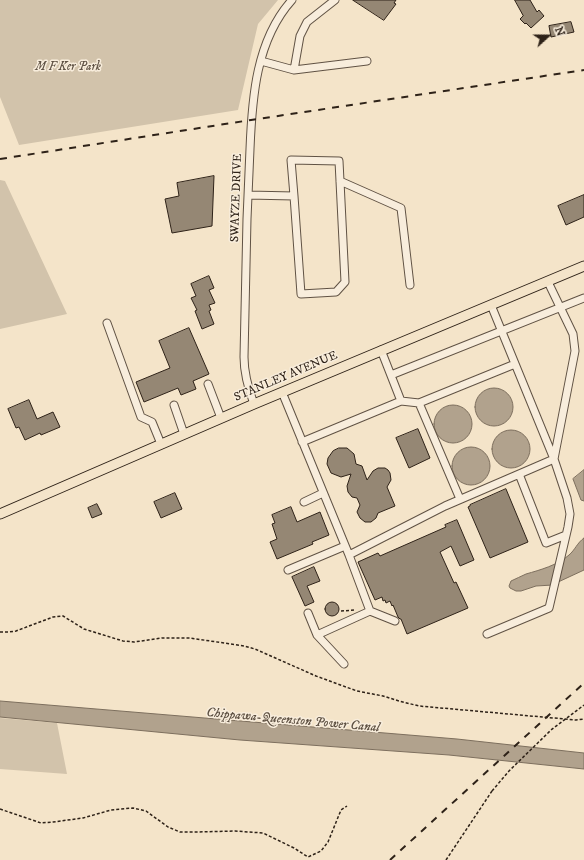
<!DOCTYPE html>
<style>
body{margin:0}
#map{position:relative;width:584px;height:860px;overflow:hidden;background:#f4e4c9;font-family:"IM FELL DW Pica",serif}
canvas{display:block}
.north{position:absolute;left:528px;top:16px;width:40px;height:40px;-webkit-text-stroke:3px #f8eddc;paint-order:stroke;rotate:69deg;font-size:11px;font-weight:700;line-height:16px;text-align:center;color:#2e2218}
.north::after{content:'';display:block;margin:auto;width:14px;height:18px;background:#2e2218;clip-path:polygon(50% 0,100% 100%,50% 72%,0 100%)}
</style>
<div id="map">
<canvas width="584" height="860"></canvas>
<div class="north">N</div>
</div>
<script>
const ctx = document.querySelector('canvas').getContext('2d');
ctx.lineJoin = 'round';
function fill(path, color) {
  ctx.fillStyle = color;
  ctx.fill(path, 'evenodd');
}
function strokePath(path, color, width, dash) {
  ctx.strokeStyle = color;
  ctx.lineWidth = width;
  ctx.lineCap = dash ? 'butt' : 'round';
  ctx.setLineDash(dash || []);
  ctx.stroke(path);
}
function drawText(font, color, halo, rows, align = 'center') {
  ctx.font = font + ' "IM FELL DW Pica",serif';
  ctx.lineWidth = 3;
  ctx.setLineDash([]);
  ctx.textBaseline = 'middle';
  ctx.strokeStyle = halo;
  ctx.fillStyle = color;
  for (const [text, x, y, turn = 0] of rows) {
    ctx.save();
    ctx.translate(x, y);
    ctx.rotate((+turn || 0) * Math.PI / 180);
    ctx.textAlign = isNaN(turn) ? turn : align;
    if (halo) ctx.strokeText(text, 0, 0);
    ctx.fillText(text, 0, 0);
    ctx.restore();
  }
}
const green = new Path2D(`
 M0 0H278L258 24 238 110 19 145 0 97Z
 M0 180 5 181 67 314 0 329Z
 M0 718 57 723 67 774 0 769Z`);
const water = new Path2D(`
 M475 407a19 19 0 1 1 38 0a19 19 0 1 1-38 0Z
 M434 424a19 19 0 1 1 38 0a19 19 0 1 1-38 0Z
 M492 449a19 19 0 1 1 38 0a19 19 0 1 1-38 0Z
 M452 466a19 19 0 1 1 38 0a19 19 0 1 1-38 0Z
 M584 470V501L581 500 573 479Z
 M584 538V570L556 583 553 585 536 586 521 591H516L510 588 509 586 511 581C516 579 521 576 526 574 540 570 558 565 569 555 575 550 577 543 584 538Z
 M0 701 457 739 584 753V769L449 755 240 740 0 717Z`);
const building = new Path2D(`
 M353 0H396L394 3 396 4 384 20Z
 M515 0H530L537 12 539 10 544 16 531 28 526 23 525 24 520 19 523 16Z
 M571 22 574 32 551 37 549 26Z
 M214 176 212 226 172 233 165 199 179 196 177 183Z
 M584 195V217L566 225 558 206Z
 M209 276 214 288 209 290 215 303 209 305 211 310 209 311 214 324 202 329 195 311 197 310 191 298 196 296 191 284Z
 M189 328 209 374 193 381 196 389 181 395 178 388 144 402 136 382 170 368 159 341Z
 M29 400 37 419 53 412 60 427 41 435 40 433 25 440 19 427 16 428 8 409Z
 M418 429 430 458 409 468 396 438Z
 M339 448H347L354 454 356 464 362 466 367 480 373 471 378 468H385L388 470 390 473 391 480 387 487 395 506 378 513 376 518 371 522H365L360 518 357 512 360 505 357 498 352 497 348 492 347 486 351 474 341 477 331 473 327 464 328 458 333 451Z
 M506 489 528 542 490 558 468 507 470 506V505Z
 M175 493 182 509 161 518 154 502Z
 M97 504 102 514 92 518 88 508Z
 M291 507 297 522 320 512 329 535 312 542 313 544 277 559 270 542 277 539 272 524 275 523 272 515Z
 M457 520 474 560 460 566 451 546 440 552 454 583 456 582 468 608 407 634 401 619H400L398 617 393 605 392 606 390 601 386 603 385 600 383 601 382 597 375 600 358 562 378 553 380 556 446 527 445 525Z
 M314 567 320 581 307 586 314 602 305 606 292 577Z
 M325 609a7 7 0 1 1 14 0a7 7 0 1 1-14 0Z`);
const path = new Path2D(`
 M341 611 355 610
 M0 632H9L16 631 53 617 63 616 84 629 123 641 134 642 162 638H190L244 646 255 649 316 676 357 691 383 696 399 701 419 706 576 720 584 719
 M0 809 41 823 53 822 83 818 111 810 133 808 146 811 168 827 180 832H196L235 831 263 833 294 848 308 857 321 851 328 842 341 810 347 806
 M446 860 492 791`);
const minor = new Path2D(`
 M335 0 307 22 300 36 294 70 367 61
 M261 61 294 70
 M340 181 401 208 410 285
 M248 195 294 196 301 294 336 292 345 282 339 161 291 160 294 196
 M107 323 141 417 152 422 161 444
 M391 375 584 298
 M208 384 221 418
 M282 392 349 555 445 506 554 459 575 351 573 334 548 282
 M401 401 419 403 460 499
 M419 403 515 364
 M254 404C248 388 244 373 244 357 245 311 246 265 247 219 248 196 249 173 250 149 252 98 256 40 292 0
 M174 405 184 434
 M302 442 401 401 381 350
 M519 474 546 543 566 535
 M304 502 323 493
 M349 555 370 611 395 621
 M288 570 345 546
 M308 613 317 635 344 664
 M487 634 549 608 568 527 570 514 567 498 554 459 491 305
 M317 635 370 611`);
const major = new Path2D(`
 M0 514 254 404 584 266`);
const rail = new Path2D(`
 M0 159 251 120 584 70
 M390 860 584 683`);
const pathBridge = new Path2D(`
 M492 791 509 771 551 730 584 705`);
const parkNames = [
 ["M F Ker Park",68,68]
];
const streetNames = [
 ["SWAYZE DRIVE",237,198,-88],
 ["STANLEY AVENUE",286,377,-23]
];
const waterNames = [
 ["Chippawa-Queenston Power Canal",293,721,5]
];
fill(green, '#d2c3ab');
fill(water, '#b1a28d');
strokePath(water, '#7d6f5e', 1);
fill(building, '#958774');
strokePath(building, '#2e2218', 1);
strokePath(minor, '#605244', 9);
strokePath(major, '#2e2218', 11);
strokePath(path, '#2e2218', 1.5, [3, 2]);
strokePath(minor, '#f8eddc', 7);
strokePath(major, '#f4e4c9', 9);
strokePath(rail, '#2e2218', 2, [7, 7]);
strokePath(pathBridge, '#2e2218', 1.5, [3, 2]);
drawText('italic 12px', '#5f5244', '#f8eddc', parkNames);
drawText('12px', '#2e2218', '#f8eddc', streetNames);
drawText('italic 13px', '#5c4f41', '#f8eddc', waterNames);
</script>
